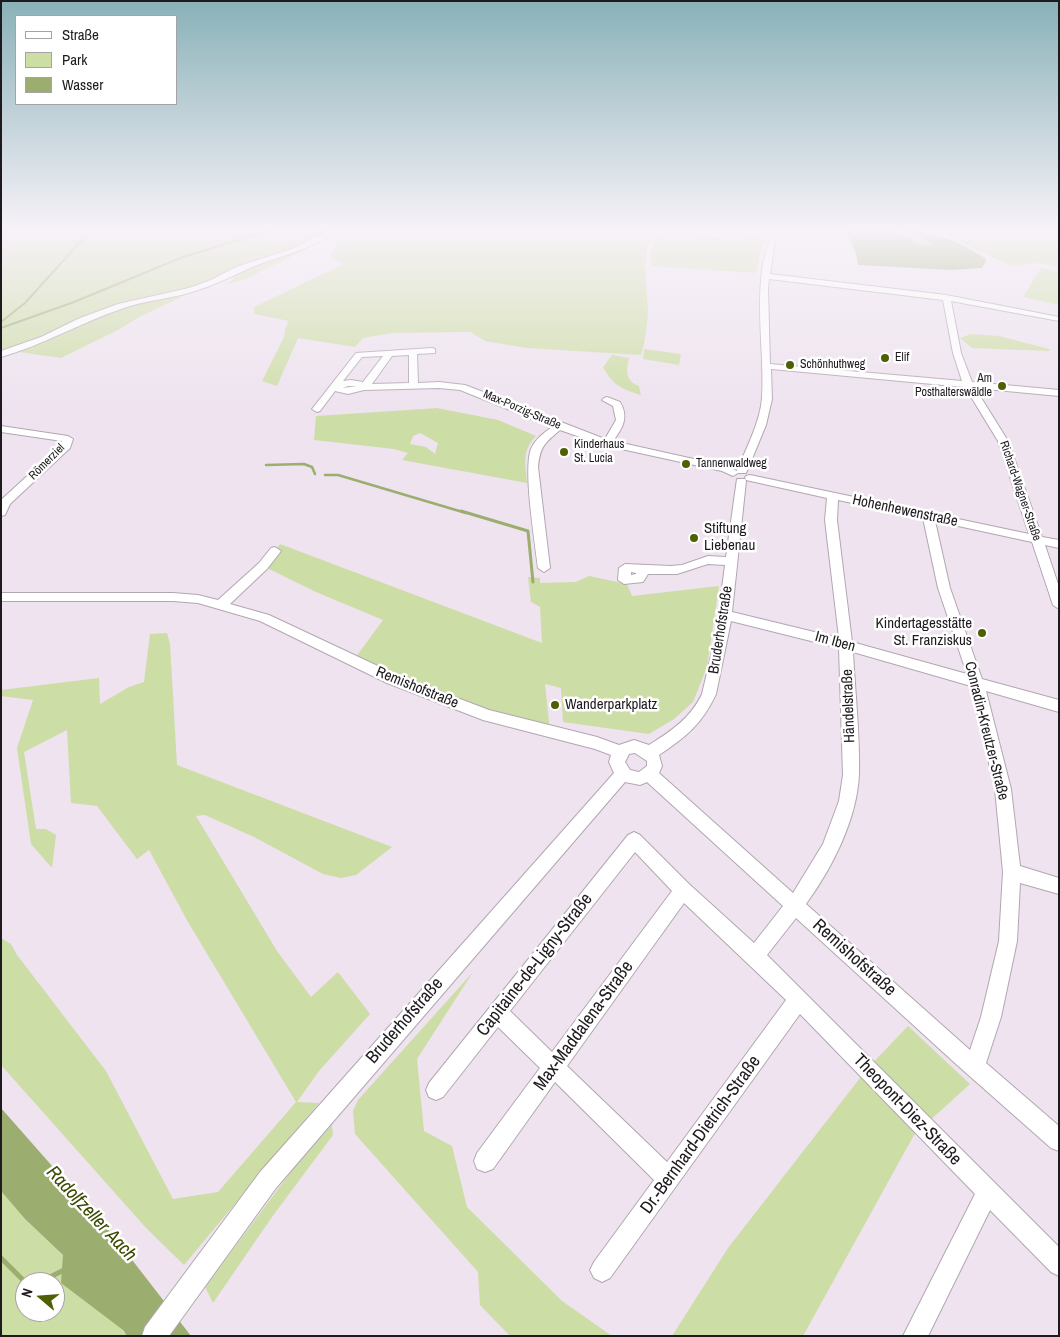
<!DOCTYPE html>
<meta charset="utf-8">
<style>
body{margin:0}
#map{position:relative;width:1060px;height:1337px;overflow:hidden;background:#eee3ef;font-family:"Archivo Narrow",sans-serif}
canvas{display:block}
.frame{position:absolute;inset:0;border:2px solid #1e1a1e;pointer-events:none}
.legend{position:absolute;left:15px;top:15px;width:162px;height:90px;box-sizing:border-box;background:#fff;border:1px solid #a5a3a5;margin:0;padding:6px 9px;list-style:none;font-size:15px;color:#1e1a1e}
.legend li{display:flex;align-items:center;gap:10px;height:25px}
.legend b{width:25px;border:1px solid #a5a3a5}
.north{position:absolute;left:15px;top:1272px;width:50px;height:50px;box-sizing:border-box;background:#fff;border:1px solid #a5a3a5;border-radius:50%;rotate:288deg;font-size:14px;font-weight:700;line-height:20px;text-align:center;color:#1e1a1e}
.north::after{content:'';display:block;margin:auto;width:18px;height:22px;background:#4e5f04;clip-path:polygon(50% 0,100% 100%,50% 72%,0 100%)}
</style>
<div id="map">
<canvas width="1060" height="1337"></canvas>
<div class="frame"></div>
<ul class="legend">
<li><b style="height:6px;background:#fff"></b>Straße</li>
<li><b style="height:14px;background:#cddda6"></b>Park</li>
<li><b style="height:14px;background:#9bad6f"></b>Wasser</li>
</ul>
<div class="north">N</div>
</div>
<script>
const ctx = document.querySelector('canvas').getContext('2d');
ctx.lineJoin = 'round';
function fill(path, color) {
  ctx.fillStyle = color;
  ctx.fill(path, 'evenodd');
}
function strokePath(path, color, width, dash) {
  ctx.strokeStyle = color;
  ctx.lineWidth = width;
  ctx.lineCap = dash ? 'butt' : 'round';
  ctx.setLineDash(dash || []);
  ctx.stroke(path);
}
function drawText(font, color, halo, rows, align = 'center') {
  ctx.font = font + ' "Archivo Narrow",sans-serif';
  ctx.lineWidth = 5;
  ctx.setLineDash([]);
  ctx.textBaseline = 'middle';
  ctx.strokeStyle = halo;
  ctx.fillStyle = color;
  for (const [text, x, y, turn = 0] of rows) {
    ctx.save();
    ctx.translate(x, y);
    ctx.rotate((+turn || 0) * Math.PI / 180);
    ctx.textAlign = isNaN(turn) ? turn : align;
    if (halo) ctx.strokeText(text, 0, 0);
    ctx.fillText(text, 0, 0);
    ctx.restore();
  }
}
const green = new Path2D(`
 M1 230H659C638 247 648 289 648 313 647 327 645 341 641 355L527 348 485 341 470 332 392 333 363 338 355 347 298 338 277 386 262 381 284 337 285 329 289 321 254 314V307L344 264 332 259 331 253 339 240 323 238 316 244 246 279 225 285 235 278 229 276 219 283 214 280 181 290 188 294 139 317 120 329 61 358 12 351 49 334 16 346 1 354Z
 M663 230C669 230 677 229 683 230 702 234 715 240 736 240 750 239 760 230 773 230L764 240 756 273 652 266 650 264C651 246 650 243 663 230Z
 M866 230H905L934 245C915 250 909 234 894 230 885 228 875 233 866 230Z
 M936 230H1059V267L1037 263 1013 267Z
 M1041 268 1059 272V305L1023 297Z
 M971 334 999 336 1049 349 1050 351 972 348 960 338Z
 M644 349 681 354 679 365 643 359Z
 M612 355 629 358C626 369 625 381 639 386L641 395C621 389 613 385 603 367Z
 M437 408 498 420 536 436C521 451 526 464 527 483L402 460 408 453 394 449 314 440 316 416ZM420 433 438 443 435 454 426 447 410 444 413 436Z
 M280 544 542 643 540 607 531 602 528 577 540 578V583L576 582 589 576 627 584 632 596 719 586 707 667 693 702 674 719 649 734 563 722 561 688 545 684 550 731 529 726 353 661 383 620 316 592 263 566Z
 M167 633 170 644 177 765 392 847 356 875 341 878 323 874 254 837 205 815 196 816 277 951 311 997 338 972 370 1014 319 1071 297 1102 319 1103 184 1265 147 1229 1 1065V938L11 944 17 955 106 1071 173 1199 218 1192 296 1102 188 922 149 850 137 859 97 806 71 803 67 730 24 752 36 829H46L56 835 52 868 31 844 17 748 33 700 1 696V690L99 678 100 704 129 687 144 682 150 634Z
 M473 972 417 1059 424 1131 452 1146 467 1207 562 1301 612 1336H510L480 1305 478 1272 355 1134 353 1111 358 1100Z
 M908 1026 970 1084 914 1135 803 1336H672L728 1248 867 1069Z
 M332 1125 333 1135 272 1217 213 1303 205 1287 302 1157Z
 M1 1191 25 1219 63 1255 127 1336H1ZM25 1282H55V1312H25Z`);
const water = new Path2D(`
 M845 230H894L904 236 914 239 911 240C918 245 926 247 934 245L905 230C933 230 961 243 985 258L986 261 982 268 952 270 858 265 856 253Z
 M1 1108 112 1234 191 1336H127L123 1330 61 1283 63 1255 25 1219 1 1191Z`);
const streamFar3 = new Path2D(`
 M321 230 326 231
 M1 322 25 303 91 230
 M1 328 74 302 183 257 272 230`);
const streamFar2 = new Path2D(`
 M266 465 304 464 312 467 315 474
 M325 475H338L466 513`);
const streamFar1 = new Path2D(`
 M461 511 528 531 533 582`);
const stream = new Path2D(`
 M1 1258 25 1282
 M40 1282 64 1270`);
const minor = new Path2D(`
 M329 230H337C319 245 287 255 265 262 241 271 219 284 195 291 171 299 145 300 121 309 80 323 43 345 1 357V351L41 337 80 318 118 304 189 288 211 280 236 267 292 249Z
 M777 230H783L775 240 770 274 946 295 1059 317V321L951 301 961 353 972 382 1059 390V396L975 388 1008 441 1042 537 1059 540V548L1045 545 1059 587V609L1053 605 1032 542 935 521 950 588 982 679 1059 700V712L986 691 1011 789 1020 866 1059 878V894L1020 883 1017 941 1001 1017 986 1063 1059 1126V1151L1051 1148 956 1064 796 918 767 955 1059 1247V1276L1051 1272 990 1210 928 1336H903L975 1194 800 1014 610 1278 602 1282 594 1278 590 1270 594 1262 654 1180 555 1082 493 1169 485 1172 477 1169 474 1161 477 1153 540 1068 498 1027 443 1097 436 1100 429 1097 426 1090 429 1083 628 835 634 832 640 835 689 884 754 943 783 906 647 782 640 785 625 782 276 1188 169 1336H142L145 1327 260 1172 614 773 609 762 611 755 595 749 483 720 387 683 260 621 198 603 173 601H1V593H173L198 595 218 600 259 563 271 548 275 547 281 551 267 569 230 604 269 615 397 675 489 710 597 737 619 745 634 740 649 745C670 732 691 718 702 694L716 635 725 565 708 564 677 574H648L643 582 624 584 618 580 619 568 625 564 671 566 682 565 708 556 726 557 737 479H745L746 481 732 612 839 638 825 520 827 498 746 480 745 478 746 476 750 475 1029 534 998 441 965 387 771 369 772 399 766 425 747 471 746 473H738L733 476 722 471 603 445 560 430C545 443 540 446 538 467L550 568 544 572 538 568C535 542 523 470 531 449 535 439 544 433 552 427L460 390 439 388 364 390 348 394 335 391 320 411 317 412 312 409 356 353 432 348 435 349V353L417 354 418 383 439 382 465 385 605 439 616 420 613 406 602 400 604 398 607 397 620 402C629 417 623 428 613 441L725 466 737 471C746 448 760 423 762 398 766 354 748 265 777 230ZM769 279 943 300 953 353 962 381 770 364 768 289ZM409 355V383L372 384 392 356ZM383 356 363 382 351 380 343 381 362 357ZM348 386H357L343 388ZM838 500 923 518 938 588 967 674 852 642 837 520ZM631 572 636 573V574L631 575ZM731 621 839 648 843 775 839 801 823 844 793 893 659 773 662 766 659 755C686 737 702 724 716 694ZM853 652 971 686 995 789 1003 872 999 941 981 1017 970 1050 806 904C832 868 857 820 859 774 860 735 855 692 853 652ZM635 753 647 761V766L639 772 630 770 625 762 629 754ZM635 852 672 891 552 1052 510 1011ZM684 903 786 1000 667 1162 567 1066Z
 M1 426 68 436 73 439 70 448 10 504 5 515 1 516V500L61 445 62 441 1 432Z`);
const markers = [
 [885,358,5,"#4e5f04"],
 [790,365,5,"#4e5f04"],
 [1002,386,5,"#4e5f04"],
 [564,452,5,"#4e5f04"],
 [686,464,5,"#4e5f04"],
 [694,538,5,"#4e5f04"],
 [982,633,5,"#4e5f04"],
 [555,705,5,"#4e5f04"]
];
const farPoinames = [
 ["Elif",895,358],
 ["Schönhuthweg",800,365],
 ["Am",992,379,"right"],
 ["Posthalterswäldle",992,393,"right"],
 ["Kinderhaus",574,445],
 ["St. Lucia",574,459],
 ["Tannenwaldweg",696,464]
];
const farStreetnames = [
 ["Max-Porzig-Straße",522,410,23],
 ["Römerziel",47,462,-45],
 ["Richard-Wagner-Straße",1020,491,71]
];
const streetNames = [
 ["Hohenhewenstraße",905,511,12],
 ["Bruderhofstraße",721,630,-81],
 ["Im Iben",835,642,15],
 ["Remishofstraße",417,688,22],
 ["Händelstraße",849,706,-92],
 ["Conradin-Kreutzer-Straße",986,731,76]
];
const poiNames = [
 ["Stiftung",704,529],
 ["Liebenau",704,546],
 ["Kindertagesstätte",972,624,"right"],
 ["St. Franziskus",972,641,"right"],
 ["Wanderparkplatz",565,705]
];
const nearStreetnames = [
 ["Remishofstraße",854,958,42],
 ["Capitaine-de-Ligny-Straße",535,965,-52],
 ["Bruderhofstraße",405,1021,-49],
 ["Max-Maddalena-Straße",584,1026,-54],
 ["Theopont-Diez-Straße",907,1110,46],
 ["Dr.-Bernhard-Dietrich-Straße",701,1135,-54]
];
const nearWaternames = [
 ["Radolfzeller Aach",91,1214,47]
];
fill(green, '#cddda6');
fill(water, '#9bad6f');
strokePath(streamFar3, '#9bad6f', 2);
strokePath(streamFar2, '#9bad6f', 2.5);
strokePath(streamFar1, '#9bad6f', 3);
strokePath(stream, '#9bad6f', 5);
strokePath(minor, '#b1a7b1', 2);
fill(minor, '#fff');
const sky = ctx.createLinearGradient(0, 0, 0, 417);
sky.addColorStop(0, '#89b1b8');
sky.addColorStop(0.55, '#f7f2f8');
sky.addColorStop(1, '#f7f2f800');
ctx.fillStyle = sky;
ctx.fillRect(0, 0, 1060, 417);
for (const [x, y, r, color] of markers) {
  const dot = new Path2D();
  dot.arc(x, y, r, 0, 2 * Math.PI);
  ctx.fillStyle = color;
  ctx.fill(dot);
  strokePath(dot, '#fff', 2);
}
drawText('12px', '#1e1a1e', '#fff', farPoinames, 'left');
drawText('12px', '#1e1a1e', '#fff', farStreetnames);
drawText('15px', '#1e1a1e', '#fff', streetNames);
drawText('15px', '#1e1a1e', '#fff', poiNames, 'left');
drawText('18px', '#1e1a1e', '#fff', nearStreetnames);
drawText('italic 19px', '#3b4900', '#fff', nearWaternames);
</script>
